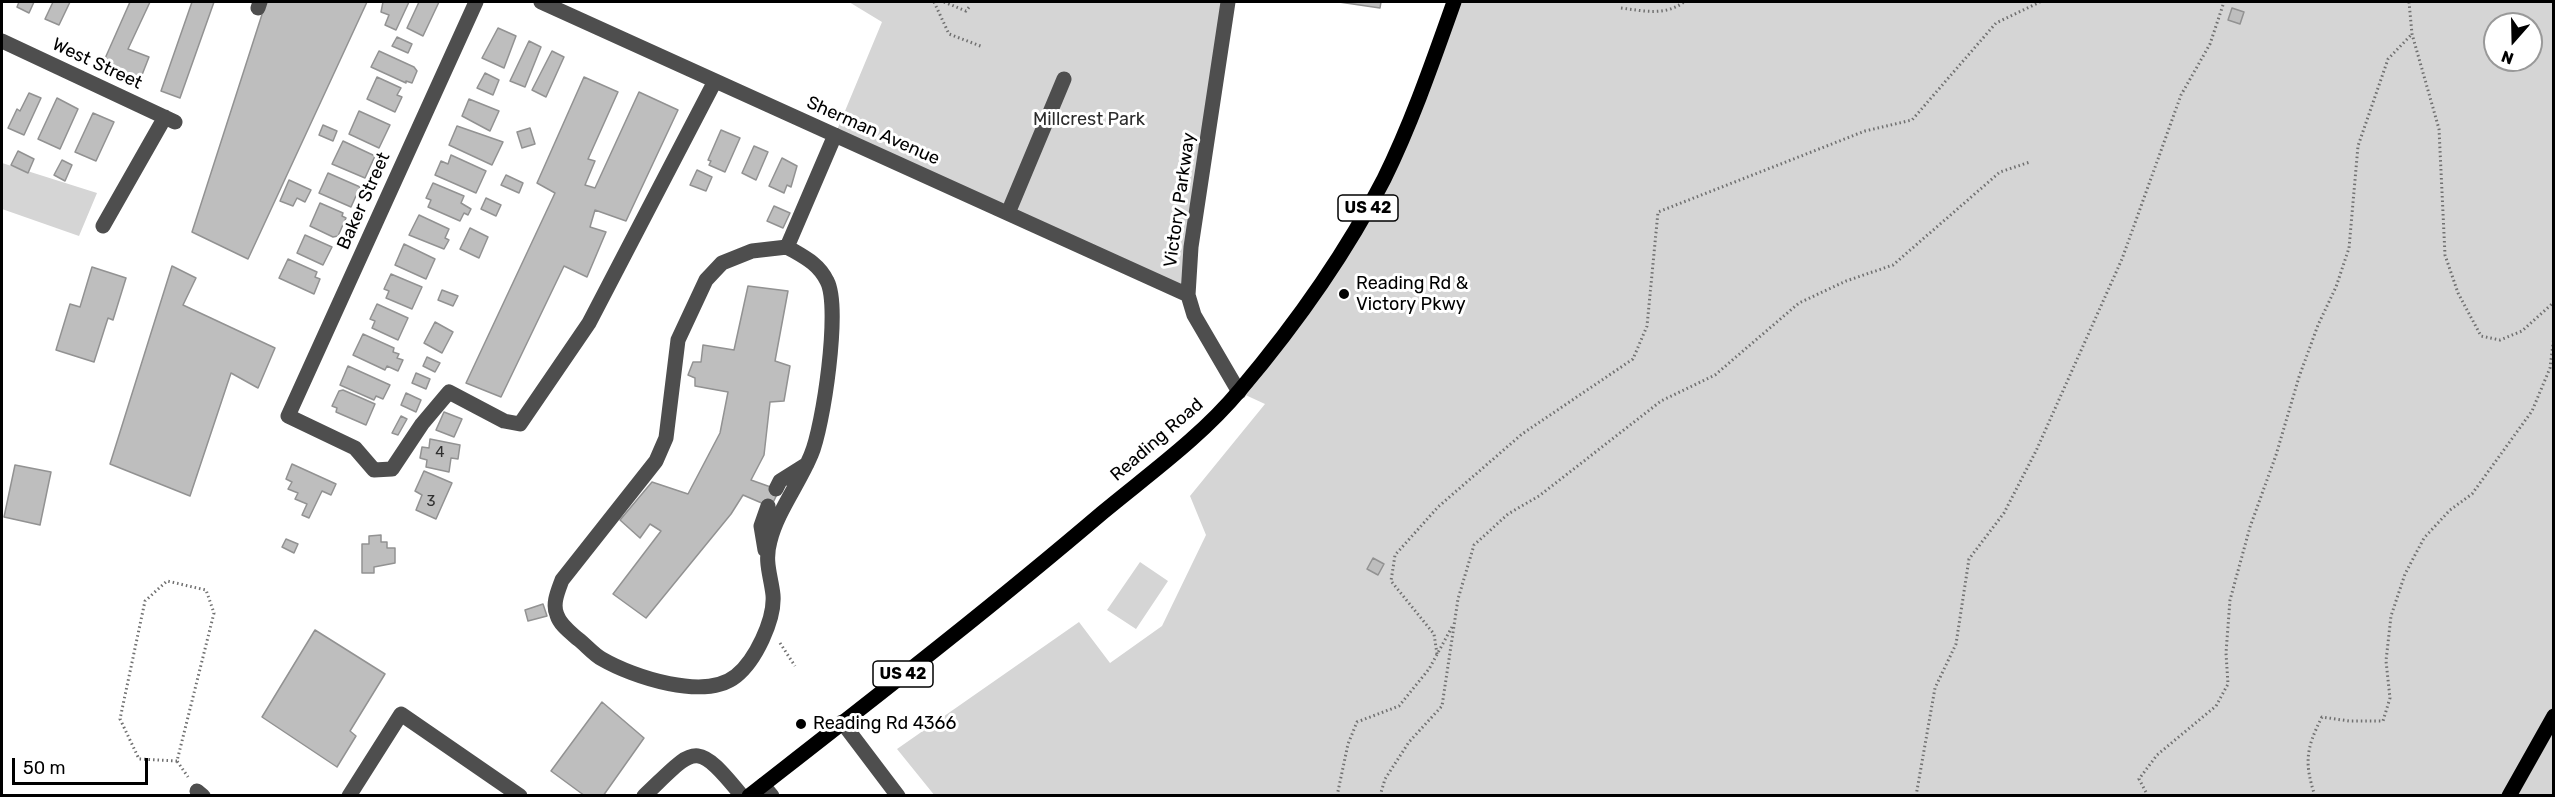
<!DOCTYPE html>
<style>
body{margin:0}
#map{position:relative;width:2555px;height:797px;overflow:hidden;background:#fff;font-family:Rubik,sans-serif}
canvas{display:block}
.frame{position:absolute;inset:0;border:3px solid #000;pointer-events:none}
.north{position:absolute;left:2483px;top:12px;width:60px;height:60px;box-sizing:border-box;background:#fff;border:2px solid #999;border-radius:50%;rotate:200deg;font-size:16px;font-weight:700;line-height:24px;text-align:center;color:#000}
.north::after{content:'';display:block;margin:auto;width:21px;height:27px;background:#000;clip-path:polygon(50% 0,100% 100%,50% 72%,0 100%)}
.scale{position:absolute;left:12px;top:758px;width:136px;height:27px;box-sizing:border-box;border:3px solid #000;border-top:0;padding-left:8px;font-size:18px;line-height:21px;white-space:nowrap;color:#000;-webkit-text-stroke:4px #fff;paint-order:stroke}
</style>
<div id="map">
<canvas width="2555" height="797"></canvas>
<div class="frame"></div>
<div class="north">N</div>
<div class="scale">50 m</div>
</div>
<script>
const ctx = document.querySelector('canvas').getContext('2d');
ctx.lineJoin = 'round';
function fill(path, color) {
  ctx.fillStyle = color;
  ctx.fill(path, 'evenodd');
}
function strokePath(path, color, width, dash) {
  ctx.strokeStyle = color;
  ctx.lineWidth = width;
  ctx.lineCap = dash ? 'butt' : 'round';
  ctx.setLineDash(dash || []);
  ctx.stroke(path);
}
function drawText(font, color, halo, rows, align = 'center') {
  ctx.font = font + ' Rubik,sans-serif';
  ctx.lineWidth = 6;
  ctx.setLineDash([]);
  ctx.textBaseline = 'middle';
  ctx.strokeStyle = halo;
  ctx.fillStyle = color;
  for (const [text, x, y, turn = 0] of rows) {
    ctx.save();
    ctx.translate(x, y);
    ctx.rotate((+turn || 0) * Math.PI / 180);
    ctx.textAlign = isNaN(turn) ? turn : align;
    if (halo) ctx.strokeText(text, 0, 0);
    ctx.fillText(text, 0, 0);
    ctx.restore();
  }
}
const green = new Path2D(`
 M849 2H1228L1188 295 835 135 882 22Z
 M1454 2H2553V795L935 796 897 749 1079 622 1110 663 1162 626 1206 535 1190 496 1265 404 1239 392 1362 219ZM2495 24H2531V60H2495Z
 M2 163 97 193 79 236 2 209Z
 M1140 562 1168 581 1136 629 1107 610Z`);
const building = new Path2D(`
 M19 2H34L29 13 17 7Z
 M53 2H70L59 25 45 19Z
 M130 2H150L128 49 149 57 140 80 103 63Z
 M192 2H214L180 98 161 91Z
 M266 2H367L248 259 192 232Z
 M383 2H409L396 30 385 25 389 15 381 12Z
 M419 2H439L423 36 407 28Z
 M1339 2H1381L1380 8Z
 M2232 8 2244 12 2240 24 2228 20Z
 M498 28 516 36 504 68 482 58Z
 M397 37 412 44 408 53 392 46Z
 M529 41 541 47 525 87 510 81Z
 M379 51 414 67 417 71 412 83 406 81V83L371 67Z
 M552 51 564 57 546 97 532 90Z
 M485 73 499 80 493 95 477 88Z
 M377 77 401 88 397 95 402 97 395 112 367 99Z
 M584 77 618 92 588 159 595 161 585 185 595 188 639 92 678 110 626 221 595 210 590 227 606 232 587 277 564 266 501 397 466 383 555 193 537 183Z
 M29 93 41 98 24 135 8 128 17 109 20 111Z
 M57 98 78 109 60 149 38 139Z
 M469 99 499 111 490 131 462 116Z
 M359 111 390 125 379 148 349 134Z
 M93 113 114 122 96 161 75 152Z
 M323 125 337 131 333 141 319 135Z
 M457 126 503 142 492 165 449 145Z
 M530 128 535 144 522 148 517 132Z
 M721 130 740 138 725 172 709 165 711 161 708 160Z
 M343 141 375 156 365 178 332 164Z
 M754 146 768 152 756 180 742 173Z
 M18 151 34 159 28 173 11 165Z
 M451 155 486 171 476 193 435 175 441 161 448 164Z
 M782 158 797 166 791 187 787 185 784 193 769 186Z
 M62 160 72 165 65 181 54 175Z
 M697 170 712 177 706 191 690 185Z
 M328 173 360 187 351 207 319 193Z
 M506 175 523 183 519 193 501 185Z
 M289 180 311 190 305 202 297 198 293 206 280 201Z
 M433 183 464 196 461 203 471 209 468 215 464 213 460 221 428 207 431 200 426 198Z
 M486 198 501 205 496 216 481 209Z
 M320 203 343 213 342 216 346 218 338 236 333 237 310 226Z
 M774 206 790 213 783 228 767 221Z
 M419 215 449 229 445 238 449 240 444 249 409 235Z
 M470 228 488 237 479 258 460 249Z
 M305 235 332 247 323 265 297 253Z
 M404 244 435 259 426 279 395 265Z
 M288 259 317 272 315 277 320 279 314 294 279 278Z
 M172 266 196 278 183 305 275 348 258 388 231 373 190 496 110 464Z
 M92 267 126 278 113 320 108 318 94 362 56 350 70 304 80 307Z
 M391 274 422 287 412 309 386 298 389 291 384 289Z
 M748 286 788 291 775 361 790 366 784 401 770 402 764 455 751 480 779 490 771 507 743 495 731 514 646 618 613 594 661 531 650 524 640 538 620 520 652 482 688 494 720 433 728 392 695 386V378L688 375 693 362H701L703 345 734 350Z
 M442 290 458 296 453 306 438 300Z
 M377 304 408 318 398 340 372 328 375 321 370 319Z
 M435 322 453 332 442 353 424 343Z
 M363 334 394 348 393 352 399 354 397 358 403 360 398 371 387 366 385 370 353 355Z
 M427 357 440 363 435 372 423 366Z
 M348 366 390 385 383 399 376 396 374 400 340 385Z
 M416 373 430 379 426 389 412 383Z
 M343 390 375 404 366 425 336 412 337 408 332 406 339 391Z
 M406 393 421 400 416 412 401 405Z
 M444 412 462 419 454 437 436 430Z
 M401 416 407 419 398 435 392 433Z
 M430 439 460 445 458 459 451 458 449 472 426 467 427 460 420 458 422 447 429 448Z
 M292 464 336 484 331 495 322 491 309 518 302 515 307 504 295 499 298 493 288 489 292 482 286 479Z
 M15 465 51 472 40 525 4 517Z
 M424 471 452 483 436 519 416 510 422 495 415 491Z
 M381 535V542H387V548H395V563L374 567V573H362V544H369V536Z
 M286 539 298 544 294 553 282 547Z
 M1373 558 1384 564 1378 575 1367 569Z
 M543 604 547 616 528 621 525 610Z
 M315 630 385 674 350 731 356 736 337 767 262 717Z
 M602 702 644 738 603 796H585L551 771Z`);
const path = new Path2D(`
 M934 2 949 34 983 47
 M944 2 966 11 970 6
 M2409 2 2412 34 2439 129 2445 255 2458 293 2481 336 2500 340 2522 331 2554 302
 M1621 8C1644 11 1665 16 1684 2
 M780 643 795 666
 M1437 654 1434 634 1391 581 1395 555 1438 507 1522 434 1633 359 1647 326 1658 212 1865 131 1912 120 1996 23 2040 2
 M177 761 139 759 120 719 145 601 167 581 206 590 214 613 177 761 188 777
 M1337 796 1348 744 1357 722 1399 706 1429 669 1452 627
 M1380 796 1385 779 1409 742 1442 706 1458 599 1474 545 1508 514 1539 496 1661 401 1715 375 1799 303 1846 281 1893 265 2000 172 2030 162
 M1916 796 1935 688 1956 644 1969 559 2004 513 2036 451 2122 259 2181 95 2210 44 2224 2
 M2148 796 2139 779 2157 755 2216 706 2228 684 2226 653 2230 600 2250 527 2276 455 2299 377 2318 325 2336 287 2349 248 2358 146 2388 59 2412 34
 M2315 796C2304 763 2306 748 2322 717L2349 721H2383L2390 698 2386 661 2391 616 2405 574 2424 538 2450 510 2472 494 2532 411 2550 368 2554 336`);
const minor = new Path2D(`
 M476 2 288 416 355 448 374 470 392 469 422 424 449 392 504 421 520 424 589 323 715 81
 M541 2 1188 295
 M1228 2 1191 247 1188 295 1194 315 1239 392
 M258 8 260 2
 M2 41 175 122
 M1008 213 1064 79
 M103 226 165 117
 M787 247C804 257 818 263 827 281 841 307 823 428 811 455 799 484 777 512 770 541 764 562 771 576 773 595 775 620 755 661 736 676 705 701 633 677 602 659 593 654 586 645 578 639 570 632 560 625 557 615 552 604 558 591 562 580L656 461 666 438 678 340 706 280 722 263 752 251Z
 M787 247 835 135
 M776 489 780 481 807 464
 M765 550 761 526 768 506
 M842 722 898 796
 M763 785 772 796
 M197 791 203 796
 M349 796 401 714 520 796
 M644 796C695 748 694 737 742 796`);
const major = new Path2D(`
 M749 796C868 703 987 611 1102 513 1149 474 1201 437 1240 390 1295 325 1345 255 1384 179 1412 122 1433 61 1454 2
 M2509 796 2554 716`);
const markers = [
 [1344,294,6,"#000"],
 [801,724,6,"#000"]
];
const numberNames = [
 ["4",440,453],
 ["3",431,502]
];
const shields = [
 [1368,208,60],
 [903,674,60]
];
const shieldNames = [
 ["US 42",1368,208],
 ["US 42",903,674]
];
const streetNames = [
 ["West Street",97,64,25],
 ["Sherman Avenue",873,131,24],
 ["Victory Parkway",1180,200,-82],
 ["Baker Street",364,201,-66],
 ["Reading Road",1157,440,-41]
];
const parkNames = [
 ["Millcrest Park",1089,120]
];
const poiNames = [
 ["Reading Rd &",1356,284],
 ["Victory Pkwy",1356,305],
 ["Reading Rd 4366",813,724]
];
fill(green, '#d5d5d5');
fill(building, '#bebebe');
strokePath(building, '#929292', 1.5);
strokePath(path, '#707070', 3, [1.5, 3]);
strokePath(minor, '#4e4e4e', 15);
strokePath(major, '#000', 15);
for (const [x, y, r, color] of markers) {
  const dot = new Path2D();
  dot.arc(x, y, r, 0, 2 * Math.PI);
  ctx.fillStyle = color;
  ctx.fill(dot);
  strokePath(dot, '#fff', 2);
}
drawText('15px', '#303030', null, numberNames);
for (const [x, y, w] of shields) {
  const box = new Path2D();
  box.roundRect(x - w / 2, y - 13, w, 26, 4.5);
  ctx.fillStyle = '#fff';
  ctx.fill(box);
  strokePath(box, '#000', 1.5);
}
drawText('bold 16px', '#000', null, shieldNames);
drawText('18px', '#000', '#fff', streetNames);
drawText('18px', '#2c2c2c', '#fff', parkNames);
drawText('18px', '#000', '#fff', poiNames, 'left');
</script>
